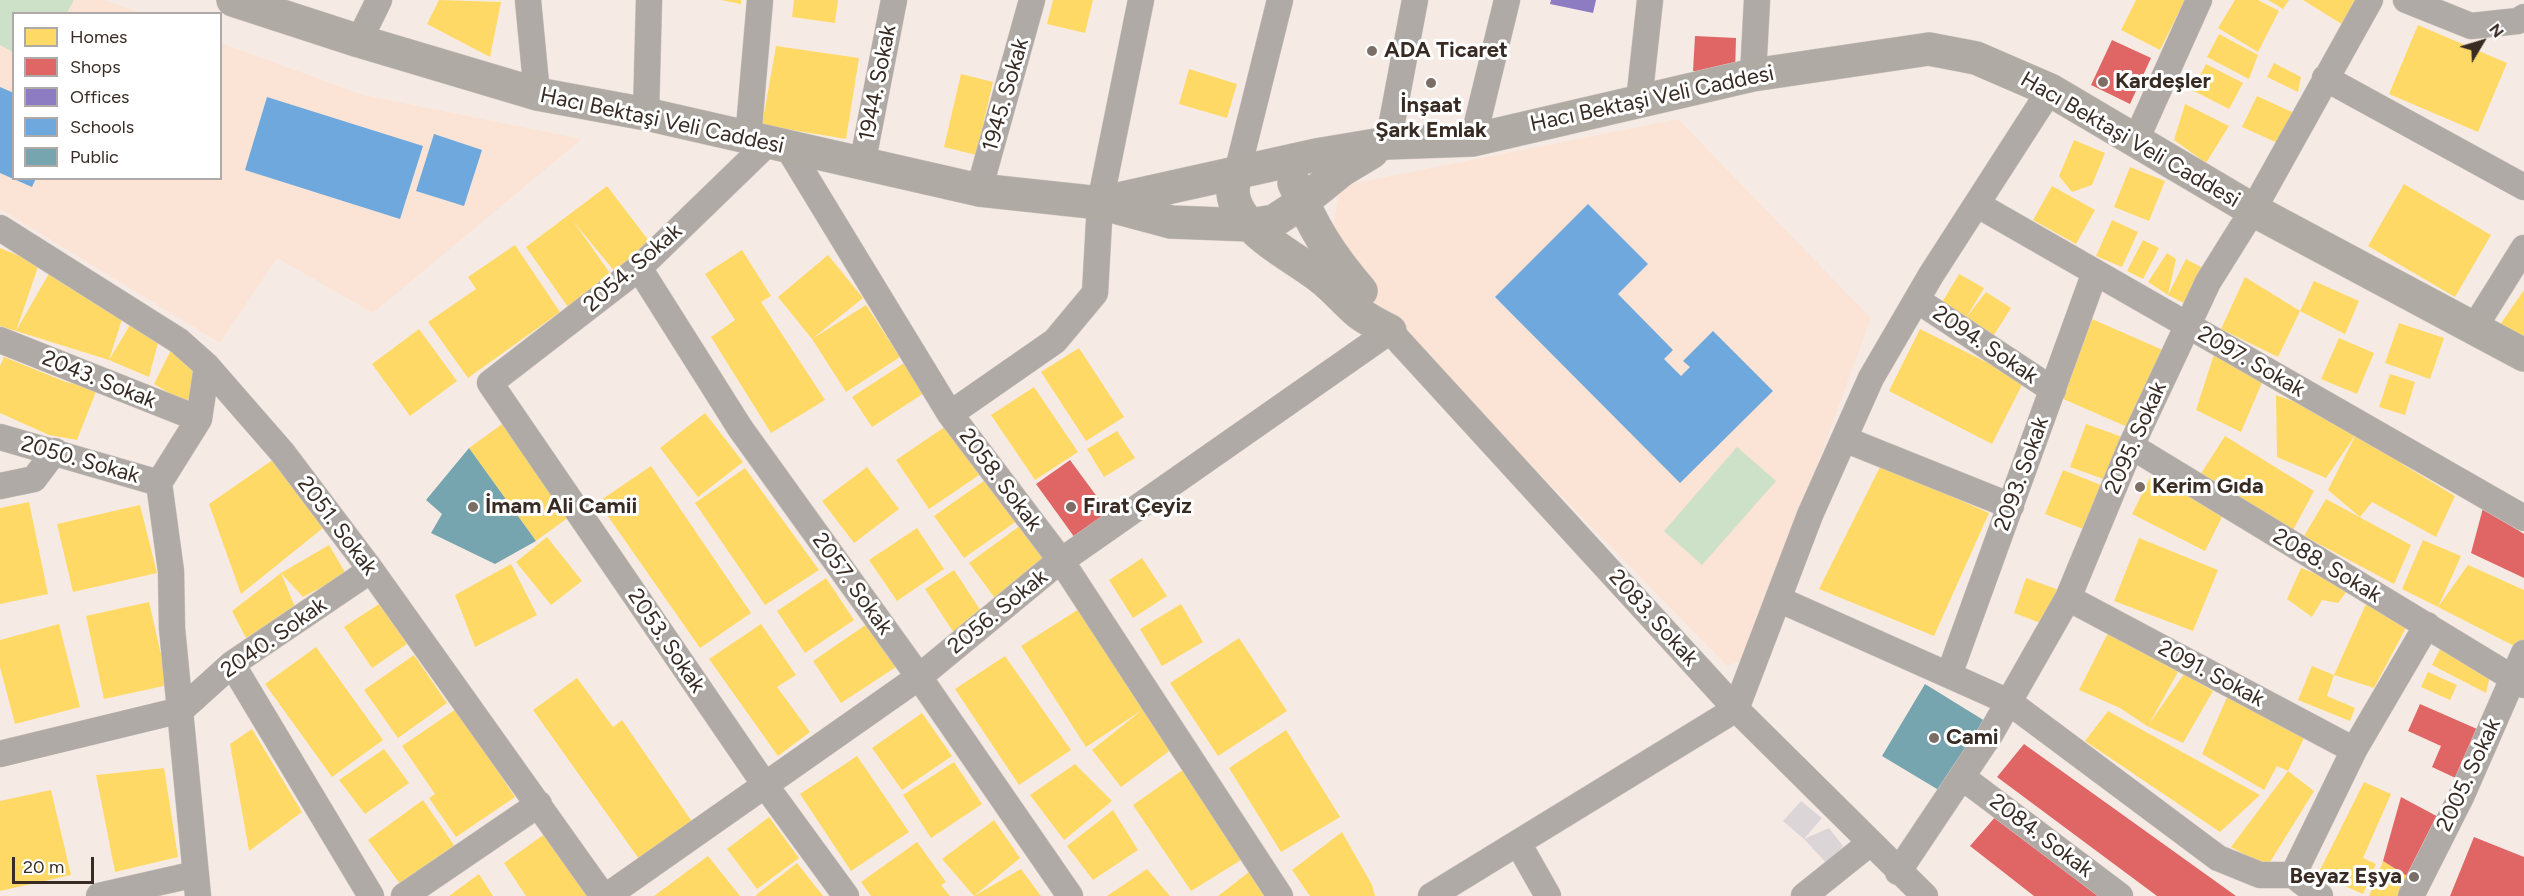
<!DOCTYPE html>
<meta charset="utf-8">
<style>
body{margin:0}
#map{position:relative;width:2524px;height:896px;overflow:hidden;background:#f6ebe4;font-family:Figtree,sans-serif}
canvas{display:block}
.legend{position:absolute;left:12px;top:12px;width:210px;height:168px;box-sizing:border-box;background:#fff;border:2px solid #afaaa7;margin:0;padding:8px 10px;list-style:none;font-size:18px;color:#382b24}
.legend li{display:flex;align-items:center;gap:12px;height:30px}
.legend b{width:30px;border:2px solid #afaaa7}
.north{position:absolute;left:2452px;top:12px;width:60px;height:60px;-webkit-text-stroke:4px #fff;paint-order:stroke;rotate:52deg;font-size:16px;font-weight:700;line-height:24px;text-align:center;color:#382b24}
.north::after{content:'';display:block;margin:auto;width:21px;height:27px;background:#382b24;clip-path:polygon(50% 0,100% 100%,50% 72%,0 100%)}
.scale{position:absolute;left:12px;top:857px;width:82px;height:27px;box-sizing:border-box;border:3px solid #382b24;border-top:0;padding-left:8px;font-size:18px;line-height:21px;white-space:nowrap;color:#382b24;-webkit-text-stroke:4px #fff;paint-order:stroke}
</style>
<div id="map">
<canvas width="2524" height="896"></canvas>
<ul class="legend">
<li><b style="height:16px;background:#ffd966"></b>Homes</li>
<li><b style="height:16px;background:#e06666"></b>Shops</li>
<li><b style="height:16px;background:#8e7cc3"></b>Offices</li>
<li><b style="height:16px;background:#6fa8dc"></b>Schools</li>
<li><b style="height:16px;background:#76a5af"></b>Public</li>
</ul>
<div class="north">N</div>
<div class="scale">20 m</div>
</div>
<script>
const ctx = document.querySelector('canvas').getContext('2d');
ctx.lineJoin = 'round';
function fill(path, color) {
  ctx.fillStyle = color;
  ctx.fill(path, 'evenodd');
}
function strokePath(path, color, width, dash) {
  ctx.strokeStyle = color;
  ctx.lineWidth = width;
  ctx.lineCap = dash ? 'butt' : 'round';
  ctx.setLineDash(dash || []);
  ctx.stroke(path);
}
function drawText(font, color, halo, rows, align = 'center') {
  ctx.font = font + ' Figtree,sans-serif';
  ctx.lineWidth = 6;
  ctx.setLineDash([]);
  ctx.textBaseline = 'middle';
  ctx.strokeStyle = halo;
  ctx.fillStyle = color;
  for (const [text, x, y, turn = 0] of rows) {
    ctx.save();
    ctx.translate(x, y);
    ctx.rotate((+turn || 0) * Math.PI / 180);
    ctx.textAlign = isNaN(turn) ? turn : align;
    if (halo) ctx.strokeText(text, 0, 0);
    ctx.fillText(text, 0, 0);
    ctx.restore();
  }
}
const built = new Path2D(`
 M74 0H104L141 13 67 14Z
 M221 43 363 95 582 139 373 313 277 258 220 343 0 209V45L13 52 14 178H220Z
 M1678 119 1871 318 1747 658 1727 666 1328 256 1340 186Z`);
const green = new Path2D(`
 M0 0H74L67 13 14 14 13 52 0 45Z
 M1737 447 1776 481 1702 565 1664 531Z`);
const homes = new Path2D(`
 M439 0 501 2 490 57 427 24Z
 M721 0H741V4Z
 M794 0H838L835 23 792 17Z
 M1053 0H1093L1085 33 1047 24Z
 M2136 0H2185L2160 50 2121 30Z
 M2235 0H2258L2279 11 2258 52 2218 28Z
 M2268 0H2289L2283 9Z
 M2303 0H2365L2348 28Z
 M2418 25 2507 63 2478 132 2389 94Z
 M2219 34 2258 55 2249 79 2207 57Z
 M776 46 859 58 846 139 762 125Z
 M2274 63 2301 77 2298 92 2267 77Z
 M2206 64 2243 83 2229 109 2192 90Z
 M1189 69 1237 84 1227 118 1179 104Z
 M961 74 993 82 976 155 944 147Z
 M2257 96 2294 113 2280 144 2242 127Z
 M2185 104 2229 126 2206 163 2174 140Z
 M2074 140 2105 153 2092 185 2072 192 2059 176Z
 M2130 167 2165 181 2149 221 2114 207Z
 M2404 184 2491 235 2455 297 2368 246Z
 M607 186 652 245 616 273 573 221 612 276 568 307 526 247Z
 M2052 186 2095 210 2076 244 2033 220Z
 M2112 220 2138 232 2122 267 2096 256Z
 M2143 240 2159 248 2143 279 2127 271Z
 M515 245 560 312 468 378 428 322 476 289 468 277Z
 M0 248 39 264 16 331 0 326Z
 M742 250 771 296 761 302 825 400 771 433 711 337 735 320 705 274Z
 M2167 253 2176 259 2168 295 2148 282Z
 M828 255 863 298 812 339 866 305 900 357 846 392 812 339 778 297Z
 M2186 259 2214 274 2195 309 2168 295Z
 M51 270 123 316 109 360 133 320 159 339 149 377 109 360 16 331Z
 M1959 274 1984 288 1966 318 1941 304Z
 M2245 277 2300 311 2278 357 2221 329Z
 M2314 281 2359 301 2345 334 2300 311Z
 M2524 290V344L2497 329Z
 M1986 292 2011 308 1992 338 1966 318Z
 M2092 319 2165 351 2132 429 2061 398Z
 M2399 323 2444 338 2430 379 2385 363Z
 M419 329 457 381 410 416 372 364Z
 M1920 329 2024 381 1992 444 1889 391Z
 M2339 338 2374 353 2357 394 2321 379Z
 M1079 348 1124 417 1086 441 1041 372Z
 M2216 348 2264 378 2241 432 2196 410Z
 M171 350 207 366 186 403 154 384Z
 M4 357 66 382 97 389 77 440 49 435 0 413V366Z
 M904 363 924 393 872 427 852 397Z
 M2390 374 2415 382 2405 415 2379 407Z
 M1034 387 1078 452 1035 480 991 415Z
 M2276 395 2361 426 2410 454 2402 464 2455 496 2436 537 2372 502 2360 517 2328 490 2356 434 2326 478 2277 457Z
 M705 413 743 462 698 497 660 448Z
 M505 422 573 514 536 541 469 448Z
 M952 422 985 471 929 509 896 460Z
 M2086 424 2125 438 2109 481 2070 467Z
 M1117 431 1135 458 1104 477 1087 449Z
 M2225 436 2314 491 2292 532 2200 475Z
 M274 459 323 528 241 594 209 504Z
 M1881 465 1989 513 1934 636 1819 589Z
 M651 466 751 613 700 648 598 502Z
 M867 467 899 509 854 543 822 501Z
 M745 468 819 570 765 605 695 503Z
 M2063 470 2106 487 2088 531 2045 514Z
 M2151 476 2224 513 2205 551 2132 514Z
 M988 478 1018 520 964 558 934 516Z
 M2326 499 2411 545 2394 584 2304 536Z
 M29 502 48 594 0 604V508Z
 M140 505 157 573 73 592 57 524Z
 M1021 525 1051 568 1000 605 969 563Z
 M917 528 944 569 897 601 869 560Z
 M547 537 582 581 551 605 516 562Z
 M2139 538 2218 570 2193 631 2114 601Z
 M2423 540 2461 556 2438 607 2402 589Z
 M329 545 346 574 303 597 281 573Z
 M1142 558 1167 596 1133 618 1109 580Z
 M511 564 537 615 475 647 455 595Z
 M2468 565 2524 590V651L2438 607Z
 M2301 568 2350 587 2338 603 2322 600 2312 617 2287 599Z
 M954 570 983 614 954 633 925 589Z
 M281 573 295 607 246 638 232 611Z
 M826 578 854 620 805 653 777 611Z
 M2026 578 2059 590 2046 625 2014 613Z
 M149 602 168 685 104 699 86 616Z
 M379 604 407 644 372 668 344 627Z
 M1181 604 1203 642 1162 666 1140 629Z
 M2366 604 2409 622 2374 688 2334 675Z
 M1079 609 1172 749 1121 787 1092 750 1142 710 1086 747 1021 646Z
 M59 624 80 707 15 724 0 667V640Z
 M761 624 796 675 777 687 810 732 778 756 709 659Z
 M867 624 896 667 841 703 813 661Z
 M2109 631 2147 650 2178 672 2149 724 2184 674 2213 691 2183 743 2147 726 2120 708 2079 690Z
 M1239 638 1287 711 1218 756 1170 683Z
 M316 647 383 740 332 777 265 684Z
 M2441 647 2491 672 2486 693 2432 665Z
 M414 655 447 703 398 738 364 690Z
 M1005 656 1071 750 1019 785 955 689Z
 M2312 666 2334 675 2327 696 2355 708 2350 721 2298 700Z
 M2428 672 2457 685 2450 700 2421 687Z
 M577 678 613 727 622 720 693 823 639 859 533 710Z
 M2228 695 2306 734 2288 771 2314 791 2267 867 2231 847 2288 771 2277 766 2264 790 2202 754Z
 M456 709 515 797 456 837 429 798 435 794 402 746Z
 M2108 711 2260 795 2220 832 2085 741Z
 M922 713 952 756 902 790 872 748Z
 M252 729 302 812 249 851 230 744Z
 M1286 730 1340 817 1281 852 1229 768Z
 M384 749 409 783 365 814 339 780Z
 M857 756 909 832 851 871 800 794Z
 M954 762 982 804 931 838 903 795Z
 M1075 764 1112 801 1064 840 1030 795Z
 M164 768 178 857 115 872 96 775Z
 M1184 769 1246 857 1191 891 1133 805Z
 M2364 782 2391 794 2363 858 2376 864 2363 894 2318 874Z
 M51 790 71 875 0 891V801Z
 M423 800 456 848 403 888 368 840Z
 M1113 810 1138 850 1093 880 1067 846Z
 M769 817 799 858 757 889 727 849Z
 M994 820 1020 858 974 896 1021 869 1041 896H974L942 859Z
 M1342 832 1372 885 1375 896H1310L1292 870Z
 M546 833 591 896H526L504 863Z
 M917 842 946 882 941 885 950 896H871L861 882Z
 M708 856 740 896H654Z
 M2383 861 2418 883 2405 896H2369Z
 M797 863 823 896H757L756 895Z
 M1147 869 1170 896H1107Z
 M1249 872 1265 896H1218Z
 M479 874 493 896H449Z`);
const shops = new Path2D(`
 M1695 36 1736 38 1735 73 1693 71Z
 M2112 40 2151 58 2130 104 2091 85Z
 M1070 460 1109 513 1075 538 1036 484Z
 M2483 508 2524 534V578L2471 553Z
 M2420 704 2484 732 2462 781 2432 767 2441 746 2408 731Z
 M2024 744 2236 896H2157L1997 777Z
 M2401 797 2444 820 2418 883 2383 861Z
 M1996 816 2103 896H2034L1970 846Z
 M2474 837 2524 857V896H2450Z`);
const offices = new Path2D(`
 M1551 0H1596L1593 13 1550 4Z`);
const schools = new Path2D(`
 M0 87 14 93V178H36L32 187 0 173Z
 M267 97 423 146 400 219 245 170Z
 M434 134 482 150 464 206 416 191Z
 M1588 204 1648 264 1618 294 1673 350 1664 359 1681 376 1690 367 1683 361 1713 331 1773 391 1680 483 1495 297Z`);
const public = new Path2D(`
 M469 448 536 541 495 564 431 533 442 514 426 500Z
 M1925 684 1985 721 1942 792 1882 756Z`);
const building = new Path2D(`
 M1801 801 1822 818 1804 839 1783 821Z
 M1829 828 1843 846 1828 865 1804 839Z`);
const street = new Path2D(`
 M528 0 537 94
 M2406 0 2471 26 2518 21 2524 17
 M359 41 379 0
 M1753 75 1757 0
 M2325 78 2524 187
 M1639 101 1650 0
 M646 114 649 0
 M748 139 760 0
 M1473 140 1507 0
 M2136 140 2199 0
 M768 143 639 268 490 383 765 785 846 896
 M1388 143 1415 0
 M788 148 950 414 1062 562 1280 896
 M862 165 894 0
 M1237 173 1280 0
 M979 190 1032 0
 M1978 205 2524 518
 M0 228 179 341 207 366 282 452 371 570 603 896
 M639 268 740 428 919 677 1070 896
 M1917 300 2053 390
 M2474 328 2524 248
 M0 340 199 419
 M950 414 1055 341 1095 293 1100 203 1141 0
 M0 437 159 483
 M1844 439 2011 506
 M2131 446 2524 685
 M0 486 34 479 55 451
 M2068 598 2354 750
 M1778 599 2009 702 2218 858 2260 875H2293L2354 750 2427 625
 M232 664 371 896
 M1949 675 2095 272
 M0 754 181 710 232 664 371 570
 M1962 777 2120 896
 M1518 843 1548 896
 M1898 872 1991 733 2068 598 2131 446 2208 282 2253 210 2370 0
 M2293 875 2320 896
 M99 896 196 874
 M198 896 172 628 171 571 159 483 199 419 207 366
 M404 896 539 804
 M607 896 919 677 1051 568 1390 331 1736 709 1925 896
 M1431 896 1736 709 1810 515 1871 378 1931 275 2050 90
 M1804 896 1870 843
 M2411 896 2461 797 2524 653`);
const secondary = new Path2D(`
 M233 0 359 41 537 94 646 114 979 190 1100 203 1171 222 1250 225 1274 221 1300 204 1342 170 1372 152
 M1237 173C1214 222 1297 256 1325 281 1337 291 1347 303 1359 313 1368 320 1380 326 1390 331
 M1294 183C1313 227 1329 254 1361 291
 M1100 203 1316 155 1388 143 1473 140 1753 75 1929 49 1976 58 2050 90 2253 210 2524 355`);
const markers = [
 [1372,51,6,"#7a6e67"],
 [2103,82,6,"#7a6e67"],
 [1431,83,6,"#7a6e67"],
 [2140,487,6,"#7a6e67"],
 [473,507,6,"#7a6e67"],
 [1071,507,6,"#7a6e67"],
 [1934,738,6,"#7a6e67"],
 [2414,877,6,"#7a6e67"]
];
const poiNames = [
 ["ADA Ticaret",1384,51],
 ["Kardeşler",2115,82],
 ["İnşaat",1431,106,"center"],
 ["Şark Emlak",1431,131,"center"],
 ["Kerim Gıda",2152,487],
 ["İmam Ali Camii",485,507],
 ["Fırat Çeyiz",1083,507],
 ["Cami",1946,738],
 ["Beyaz Eşya",2402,877,"right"]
];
const streetNames = [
 ["1944. Sokak",878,83,-79],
 ["1945. Sokak",1006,95,-74],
 ["Hacı Bektaşi Veli Caddesi",1652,99,-12],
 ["Hacı Bektaşi Veli Caddesi",662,121,12],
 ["Hacı Bektaşi Veli Caddesi",2130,140,30],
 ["2054. Sokak",633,268,-41],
 ["2094. Sokak",1985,345,34],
 ["2097. Sokak",2251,362,30],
 ["2043. Sokak",99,380,22],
 ["2095. Sokak",2136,438,-66],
 ["2050. Sokak",80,460,16],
 ["2093. Sokak",2022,474,-70],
 ["2058. Sokak",1000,480,53],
 ["2051. Sokak",337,526,53],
 ["2088. Sokak",2327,566,31],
 ["2057. Sokak",852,584,54],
 ["2056. Sokak",998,612,-39],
 ["2083. Sokak",1653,618,48],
 ["2040. Sokak",274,638,-35],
 ["2053. Sokak",666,641,56],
 ["2091. Sokak",2211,674,28],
 ["2005. Sokak",2469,775,-65],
 ["2084. Sokak",2041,836,37]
];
fill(built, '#fbe4d6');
fill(green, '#cce1c7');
fill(homes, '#ffd966');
fill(shops, '#e06666');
fill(offices, '#8e7cc3');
fill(schools, '#6fa8dc');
fill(public, '#76a5af');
fill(building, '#dcd5d8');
strokePath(street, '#d2c9c3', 27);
strokePath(secondary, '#d2c9c3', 34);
strokePath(street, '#afaaa6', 26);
strokePath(secondary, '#afaaa3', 33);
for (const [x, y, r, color] of markers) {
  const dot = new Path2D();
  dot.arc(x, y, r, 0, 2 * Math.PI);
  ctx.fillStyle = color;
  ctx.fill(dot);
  strokePath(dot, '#fff', 2);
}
drawText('bold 22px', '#382b24', '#fff', poiNames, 'left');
drawText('22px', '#382b24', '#fff', streetNames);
</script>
